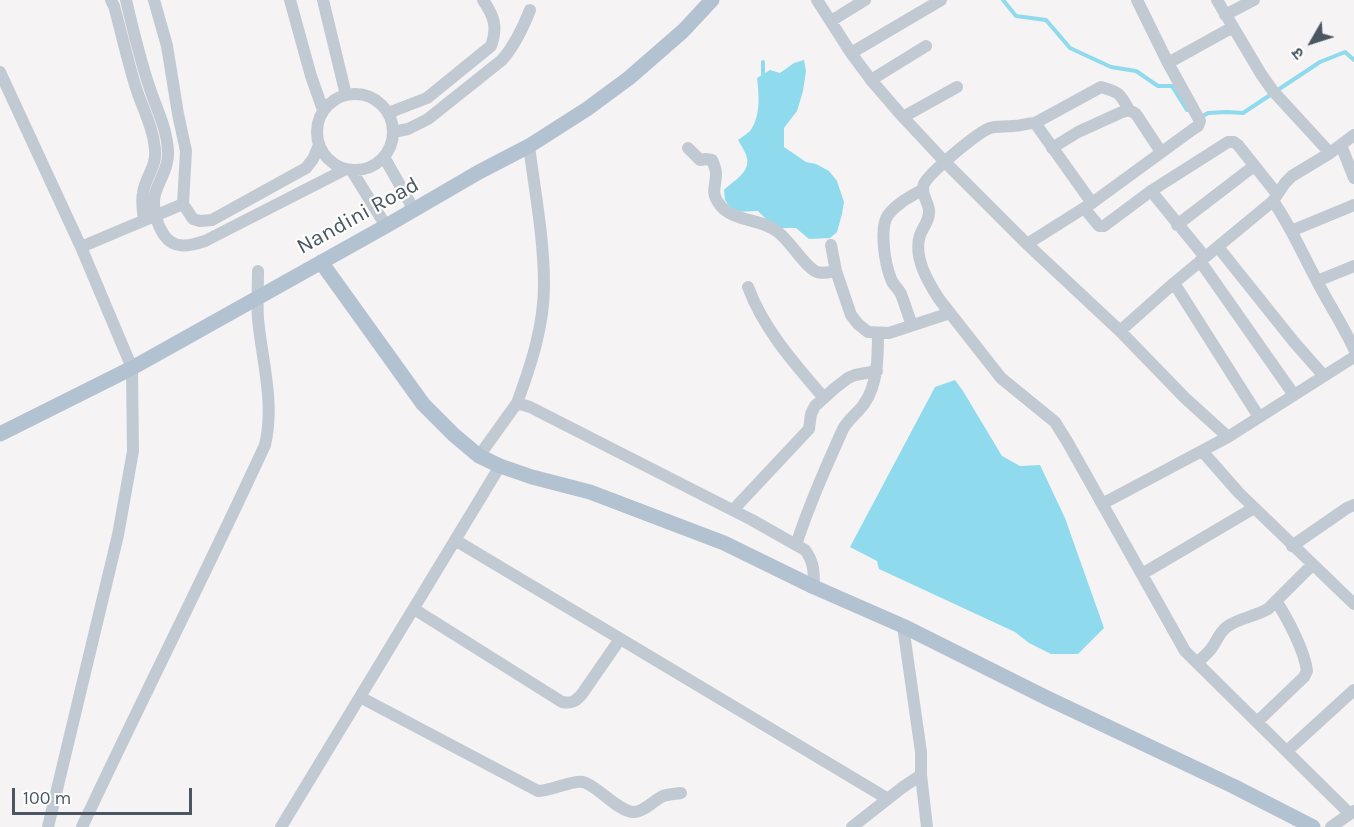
<!DOCTYPE html>
<meta charset="utf-8">
<style>
body{margin:0}
#map{position:relative;width:1354px;height:827px;overflow:hidden;background:#f5f3f3;font-family:Karla,"Noto Sans Devanagari",sans-serif}
canvas{display:block}
.north{position:absolute;left:1282px;top:12px;width:60px;height:60px;-webkit-text-stroke:4px #fff;paint-order:stroke;rotate:231deg;font-size:16px;font-weight:700;line-height:24px;text-align:center;color:#4a5661}
.north::after{content:'';display:block;margin:auto;width:21px;height:27px;background:#4a5661;clip-path:polygon(50% 0,100% 100%,50% 72%,0 100%)}
.scale{position:absolute;left:12px;top:788px;width:180px;height:27px;box-sizing:border-box;border:3px solid #4a5661;border-top:0;padding-left:8px;font-size:18px;line-height:21px;white-space:nowrap;color:#4a5661;-webkit-text-stroke:4px #fff;paint-order:stroke}
</style>
<div id="map">
<canvas width="1354" height="827"></canvas>
<div class="north">उ</div>
<div class="scale">100 m</div>
</div>
<script>
const ctx = document.querySelector('canvas').getContext('2d');
ctx.lineJoin = 'round';
function fill(path, color) {
  ctx.fillStyle = color;
  ctx.fill(path, 'evenodd');
}
function strokePath(path, color, width, dash) {
  ctx.strokeStyle = color;
  ctx.lineWidth = width;
  ctx.lineCap = dash ? 'butt' : 'round';
  ctx.setLineDash(dash || []);
  ctx.stroke(path);
}
function drawText(font, color, halo, rows, align = 'center') {
  ctx.font = font + ' Karla,sans-serif';
  ctx.lineWidth = 4.5;
  ctx.setLineDash([]);
  ctx.textBaseline = 'middle';
  ctx.strokeStyle = halo;
  ctx.fillStyle = color;
  for (const [text, x, y, turn = 0] of rows) {
    ctx.save();
    ctx.translate(x, y);
    ctx.rotate((+turn || 0) * Math.PI / 180);
    ctx.textAlign = isNaN(turn) ? turn : align;
    if (halo) ctx.strokeText(text, 0, 0);
    ctx.fillText(text, 0, 0);
    ctx.restore();
  }
}
const water = new Path2D(`
 M804 60 806 71 803 91 797 111 784 128V147L806 162 816 164 829 171 837 181 844 202 842 214 837 232 830 238 809 239 796 228H781L770 223 758 211 733 212 725 200 724 190C733 181 750 173 747 158 746 153 741 145 738 140 742 137 747 134 750 131 761 116 759 96 757 78L770 70 780 73 794 63Z
 M955 380 963 391 1002 456 1020 466 1040 465 1065 518 1104 628 1078 654H1051L1029 643 1015 632 879 569 877 561 850 547 935 387Z`);
const stream = new Path2D(`
 M1003 0 1016 16 1046 20 1070 48 1111 67 1136 71 1158 86H1172L1187 110
 M763 62V75
 M1200 118 1208 113 1227 112 1243 113 1320 62 1345 52 1354 60`);
const minor = new Path2D(`
 M111 0 114 6C122 35 128 63 137 91 144 111 153 128 155 149 157 167 145 177 143 193 141 202 143 211 144 220
 M126 0C133 30 140 60 150 89 157 110 167 129 168 151 169 166 161 177 156 191 151 204 156 223 164 235 174 250 190 246 205 241L346 169
 M154 0 167 46 178 114 186 151 183 204 193 219 200 221 212 220 306 168 313 159 319 145
 M290 0 311 76 323 110
 M323 0 346 95
 M817 0 851 53 871 80 903 117 945 162 1027 244 1120 331 1185 398 1228 437
 M1217 0 1261 74 1273 91 1330 153
 M1225 15 1254 0
 M831 21 865 0
 M851 53 941 0
 M1168 63 1233 27
 M0 72 81 247 132 368 133 451 118 535 48 827
 M871 80 926 46
 M317 132a38 38 0 1 1 76 0a38 38 0 1 1-76 0Z
 M1129 110C1120 93 1119 92 1101 87L1035 123C1027 123 1021 126 1013 126 1005 127 997 126 990 128 978 132 929 173 924 184 920 193 928 201 929 210 930 220 923 227 920 235 913 257 928 282 939 299L1001 378 1055 422 1068 443 1185 651 1349 813
 M388 113 427 98 491 46C498 27 494 16 483 0
 M903 117 957 87
 M1035 123 1092 203
 M393 132 408 129 428 119 502 60C515 45 523 28 530 10
 M1341 145 1354 178
 M688 148 700 160 706 159 712 160C714 165 716 169 716 174 716 187 710 192 720 205 733 222 761 218 778 232 790 241 805 267 817 272 823 274 830 272 836 271
 M1052 148 1078 132 1122 112C1128 110 1131 110 1136 114L1161 152
 M384 157 414 210
 M352 171 386 226
 M1151 191 1205 257
 M1273 201C1290 225 1302 253 1316 279 1328 303 1343 325 1354 349
 M1084 208 1099 226H1104L1151 191 1228 142H1234L1238 145 1277 194
 M1177 225 1254 166
 M1291 231 1354 205
 M1027 244 1092 203 1192 130 1198 126 1200 121 1168 63 1137 0
 M831 245 836 271 851 315 858 324 868 332 889 333 950 313
 M81 247 183 204
 M1218 247 1294 342 1324 376
 M1200 261 1294 395
 M1317 281 1354 266
 M1174 283 1259 417
 M748 287C764 330 795 364 824 398
 M912 325C908 315 905 304 901 294 898 288 893 285 891 279 885 264 879 228 888 215 897 203 910 197 922 190
 M1120 331 1174 283 1273 201 1285 183 1292 176 1330 153 1354 135
 M517 403C531 365 544 326 544 285 544 239 535 192 529 146
 M1202 451 1239 493 1354 604
 M479 456 517 403 530 407 752 520 805 550C814 562 814 572 814 587
 M1102 504 1228 437 1354 357
 M733 510 809 429 811 414 815 406 835 388 848 378 855 375 877 371
 M455 540 888 799
 M796 545C809 505 826 467 843 429 848 419 858 413 864 404 878 384 878 357 878 333
 M1292 546 1347 508 1354 505
 M1142 574 1254 508
 M414 609 562 702C572 704 576 701 582 694L620 639
 M903 626 921 752V775L927 827
 M1197 663C1201 659 1207 654 1211 649 1217 641 1219 632 1228 626 1240 618 1256 616 1268 609L1312 565
 M360 697 538 791C551 791 572 780 583 782 597 785 618 812 634 812 644 812 654 800 663 796 669 794 675 794 681 793
 M1257 722 1304 677 1307 671C1305 652 1287 617 1276 601
 M1287 751 1354 690
 M82 827C142 699 206 573 265 445 275 403 262 361 258 319 257 303 258 287 258 271
 M281 827 500 466
 M852 827 903 787 921 775
 M1331 827 1354 811`);
const major = new Path2D(`
 M321 262 423 404 454 435 479 456 500 466 532 477 590 492 724 543 814 587 903 626 1047 698 1233 786 1313 827
 M0 434 132 368 386 226 479 172 529 146 587 109 629 78 683 31 712 0`);
const streetNames = [
 ["Nandini Road",358,216,-29]
];
fill(water, '#90daee');
strokePath(stream, '#90daee', 4);
strokePath(minor, '#c1cad2', 12);
strokePath(major, '#b3c2d1', 15);
drawText('22px', '#4a5661', '#fff', streetNames);
</script>
